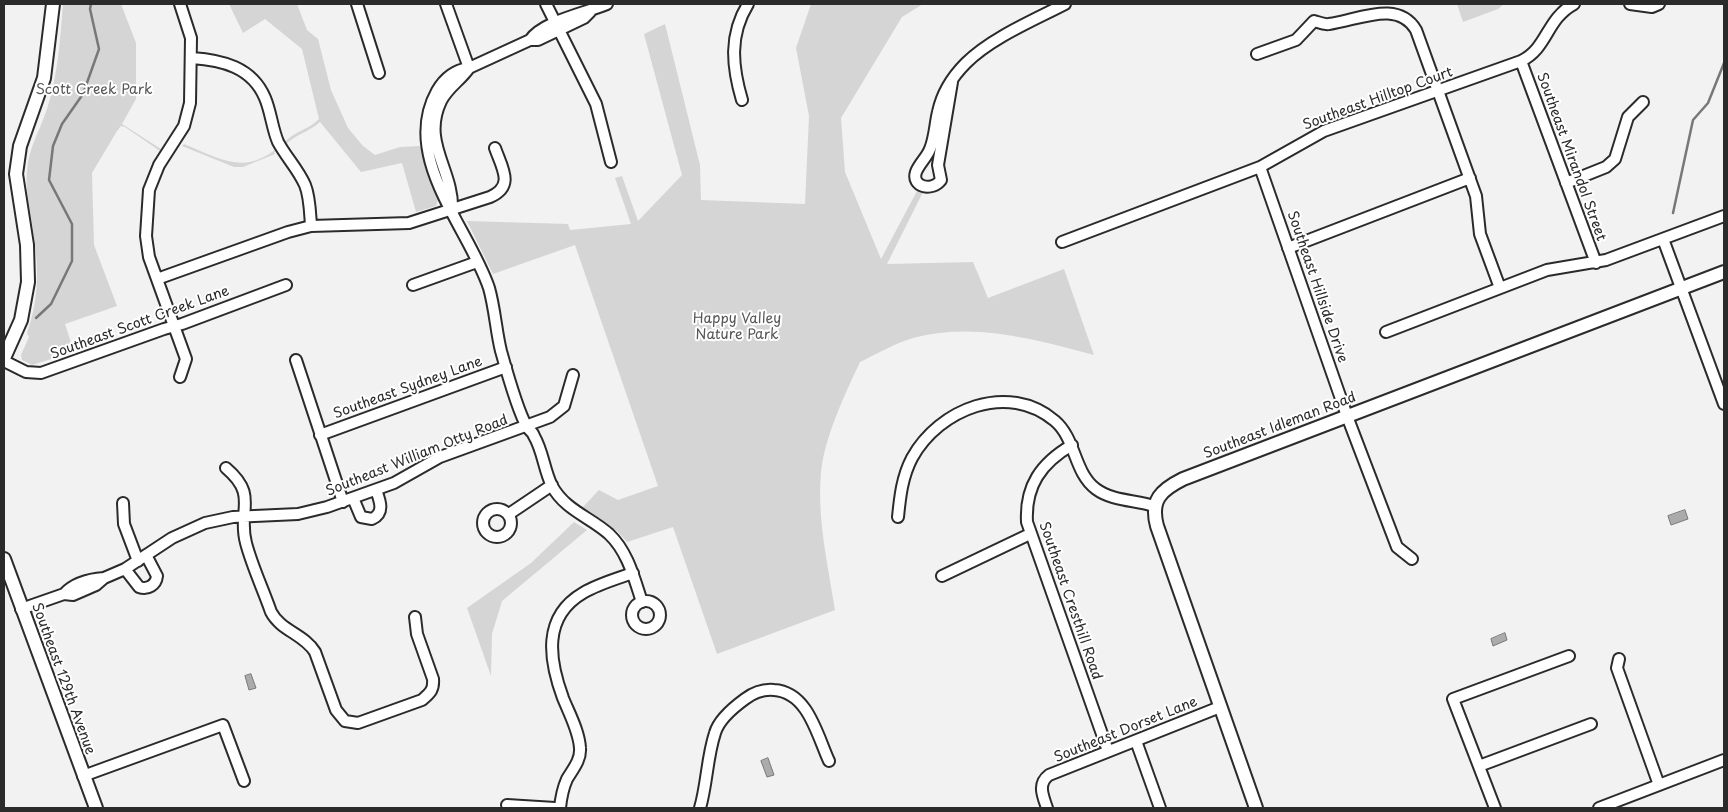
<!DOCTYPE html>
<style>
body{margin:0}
#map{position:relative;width:1728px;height:812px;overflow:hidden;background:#f2f2f2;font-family:"Playpen Sans",sans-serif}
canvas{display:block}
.frame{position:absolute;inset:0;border:5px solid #2b2b2b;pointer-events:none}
</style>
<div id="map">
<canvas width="1728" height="812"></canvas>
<div class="frame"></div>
</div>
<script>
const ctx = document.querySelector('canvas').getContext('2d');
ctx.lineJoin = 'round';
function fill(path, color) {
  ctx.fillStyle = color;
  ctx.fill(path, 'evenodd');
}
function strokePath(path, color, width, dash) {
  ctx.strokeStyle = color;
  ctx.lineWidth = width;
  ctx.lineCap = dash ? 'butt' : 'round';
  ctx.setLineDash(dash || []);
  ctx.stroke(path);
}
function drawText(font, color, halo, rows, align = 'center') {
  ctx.font = font + ' "Playpen Sans",sans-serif';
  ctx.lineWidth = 4;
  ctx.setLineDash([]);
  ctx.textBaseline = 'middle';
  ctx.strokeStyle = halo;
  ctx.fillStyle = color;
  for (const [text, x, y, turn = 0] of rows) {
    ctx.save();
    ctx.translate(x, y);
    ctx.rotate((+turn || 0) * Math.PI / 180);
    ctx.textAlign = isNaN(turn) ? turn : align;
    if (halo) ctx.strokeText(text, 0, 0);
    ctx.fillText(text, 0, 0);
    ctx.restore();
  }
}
const green = new Path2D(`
 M63 4H121L136 43V99L122 124 161 149 160 151 125 127 121 126 117 131 92 173 94 245 117 306 65 324 74 352 32 365 22 360 21 355 29 337 27 333C40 296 39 263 32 224 30 207 25 189 27 171 28 149 40 130 47 109 58 75 60 40 63 4Z
 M229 4H297L307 30 318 39 331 90 348 128 363 146 375 155 400 147 420 146 438 200 436 206 416 212 402 163 361 172 320 122C311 130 301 133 291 140 285 144 281 149 274 152L275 154 243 167H234L182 146 184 144C229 163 248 176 287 140 296 131 308 130 319 119L302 49 265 19 243 33Z
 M811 4H923L902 17 841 118 845 172 881 259 918 189 923 192 887 264 973 262 988 298 1064 269 1094 355C1034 339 974 322 913 338 895 343 877 354 860 362 845 394 824 438 821 473 817 519 828 565 835 610L717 654 673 527 627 542 618 532 583 507 599 490 618 500 658 486 575 245 493 274 467 221 568 224 570 230 631 224 615 178 622 176 638 221 682 175 644 34 665 24 700 165 701 200 805 204 809 116 796 48Z
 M1457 4H1504L1498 9 1463 22Z
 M574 522 587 530 502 601 492 634 491 676 467 608 531 563Z`);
const water = new Path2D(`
 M1685 510 1688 519 1671 525 1668 516Z
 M1505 633 1507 640 1493 646 1491 639Z
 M251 674 256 688 249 690 245 676Z
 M768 758 774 775 767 777 761 761Z`);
const stream = new Path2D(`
 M1673 213 1693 120 1708 103 1724 63
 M36 318 51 304 72 261V224L49 180 53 146 62 124 83 94 99 49 90 9 91 4`);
const minor = new Path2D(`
 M357 4 379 73
 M446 4 469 68
 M546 4 596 104 611 162
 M1630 4 1652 7 1659 4
 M590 12 584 18 538 40H530L469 68C455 70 444 79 437 91 400 157 469 228 489 288 495 309 496 331 501 351 506 369 519 413 527 427 529 430 533 432 534 436 543 451 544 470 552 486 565 510 590 517 609 534 628 552 634 578 642 602
 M530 40C543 21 586 13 607 4
 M1257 54 1296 40 1314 21C1318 22 1324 25 1329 24 1361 19 1398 0 1416 30L1476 196 1480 234 1500 288
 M192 58C222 60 252 67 265 98 271 112 272 128 278 142 286 157 298 169 305 185 310 197 310 213 311 226
 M1521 61 1596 263
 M952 82 938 165 941 180C932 192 911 187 916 172 919 164 927 157 930 149 935 137 935 124 938 112 942 93 953 76 966 63 991 38 1034 20 1065 4
 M742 100C732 66 729 35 748 4
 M1260 167 1347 416 1397 547 1412 559
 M1566 183 1606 167 1615 159 1628 117 1643 102
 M452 210C454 170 421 143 441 101 448 87 461 80 469 68
 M1663 239 1724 404
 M1062 242 1260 167 1324 131 1521 61C1548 48 1546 19 1574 4
 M1288 248 1470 178
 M157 279 288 232 311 226 409 223 490 197C515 186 502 168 495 148
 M413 285 477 262
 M1386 332 1547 270 1606 260 1724 216
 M296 360 343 502
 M4 361 26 372 41 373 164 329 182 324 286 285
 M180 377 186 359 149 257 146 236 149 190 159 165 184 126 190 103 191 38 180 4
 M320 435 506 367
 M1072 445C1041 463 1025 486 1027 522L1108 751
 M226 468C259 496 237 510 246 543 252 566 263 589 271 612 281 631 304 634 315 652L336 710 345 721 358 723 422 700C430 693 434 690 433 679L417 634 415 617
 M353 498 361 517 372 519C385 513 380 501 376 490
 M123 503 124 524 138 561
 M483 523a14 14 0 1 1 28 0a14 14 0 1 1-28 0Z
 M509 514 552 485
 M898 517C900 497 902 477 912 458 939 409 1008 381 1055 421 1076 439 1074 473 1096 489 1112 501 1136 500 1154 506
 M125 569 139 587C148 590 156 585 157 576L146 555
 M942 576 1030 534
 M64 594C74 583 89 579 104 578
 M632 615a14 14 0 1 1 28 0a14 14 0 1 1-28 0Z
 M21 609 64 594 73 595 96 585 104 578 125 569 172 538 205 523 233 517 298 514 327 507 394 483 440 457 550 417 564 406 573 375
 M1619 659 1617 668 1659 785
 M1136 741 1160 808
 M1479 766 1591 724
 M83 776 223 725 244 781
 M507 805 555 808
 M560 808C561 798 563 788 567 779 573 769 581 760 580 748 579 731 569 713 563 698 549 660 542 617 583 593 598 584 616 579 633 573
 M700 808C707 784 707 757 715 733 719 719 734 707 745 699 753 693 763 689 774 690 808 692 817 735 829 761
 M1047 808C1043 796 1037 784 1049 775L1220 707
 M1495 808 1453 699 1569 656
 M1599 808 1724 760`);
const major = new Path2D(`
 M4 358 21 320 28 282 27 245 16 174 20 146 44 78 53 4
 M4 559 96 808
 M1256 808 1157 526C1150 500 1161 490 1183 479L1724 272`);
const parkNames = [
 ["Scott Creek Park",94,90],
 ["Happy Valley",737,319],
 ["Nature Park",737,335]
];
const streetNames = [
 ["Southeast Hilltop Court",1378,99,-20],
 ["Southeast Mirandol Street",1571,157,70],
 ["Southeast Hillside Drive",1317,287,71],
 ["Southeast Scott Creek Lane",140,323,-20],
 ["Southeast Sydney Lane",408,388,-20],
 ["Southeast Idleman Road",1280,426,-21],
 ["Southeast William Otty Road",417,456,-22],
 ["Southeast Cresthill Road",1070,601,71],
 ["Southeast 129th Avenue",63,679,70],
 ["Southeast Dorset Lane",1126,730,-22]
];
fill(green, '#d5d5d5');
fill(water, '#ababab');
strokePath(water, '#787878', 1);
strokePath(stream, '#787878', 2.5);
strokePath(minor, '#2b2b2b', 14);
strokePath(major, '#2b2b2b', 16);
strokePath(minor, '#fff', 10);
strokePath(major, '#fff', 12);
drawText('14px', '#565656', '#fff', parkNames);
drawText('14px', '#2b2b2b', '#fff', streetNames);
</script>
